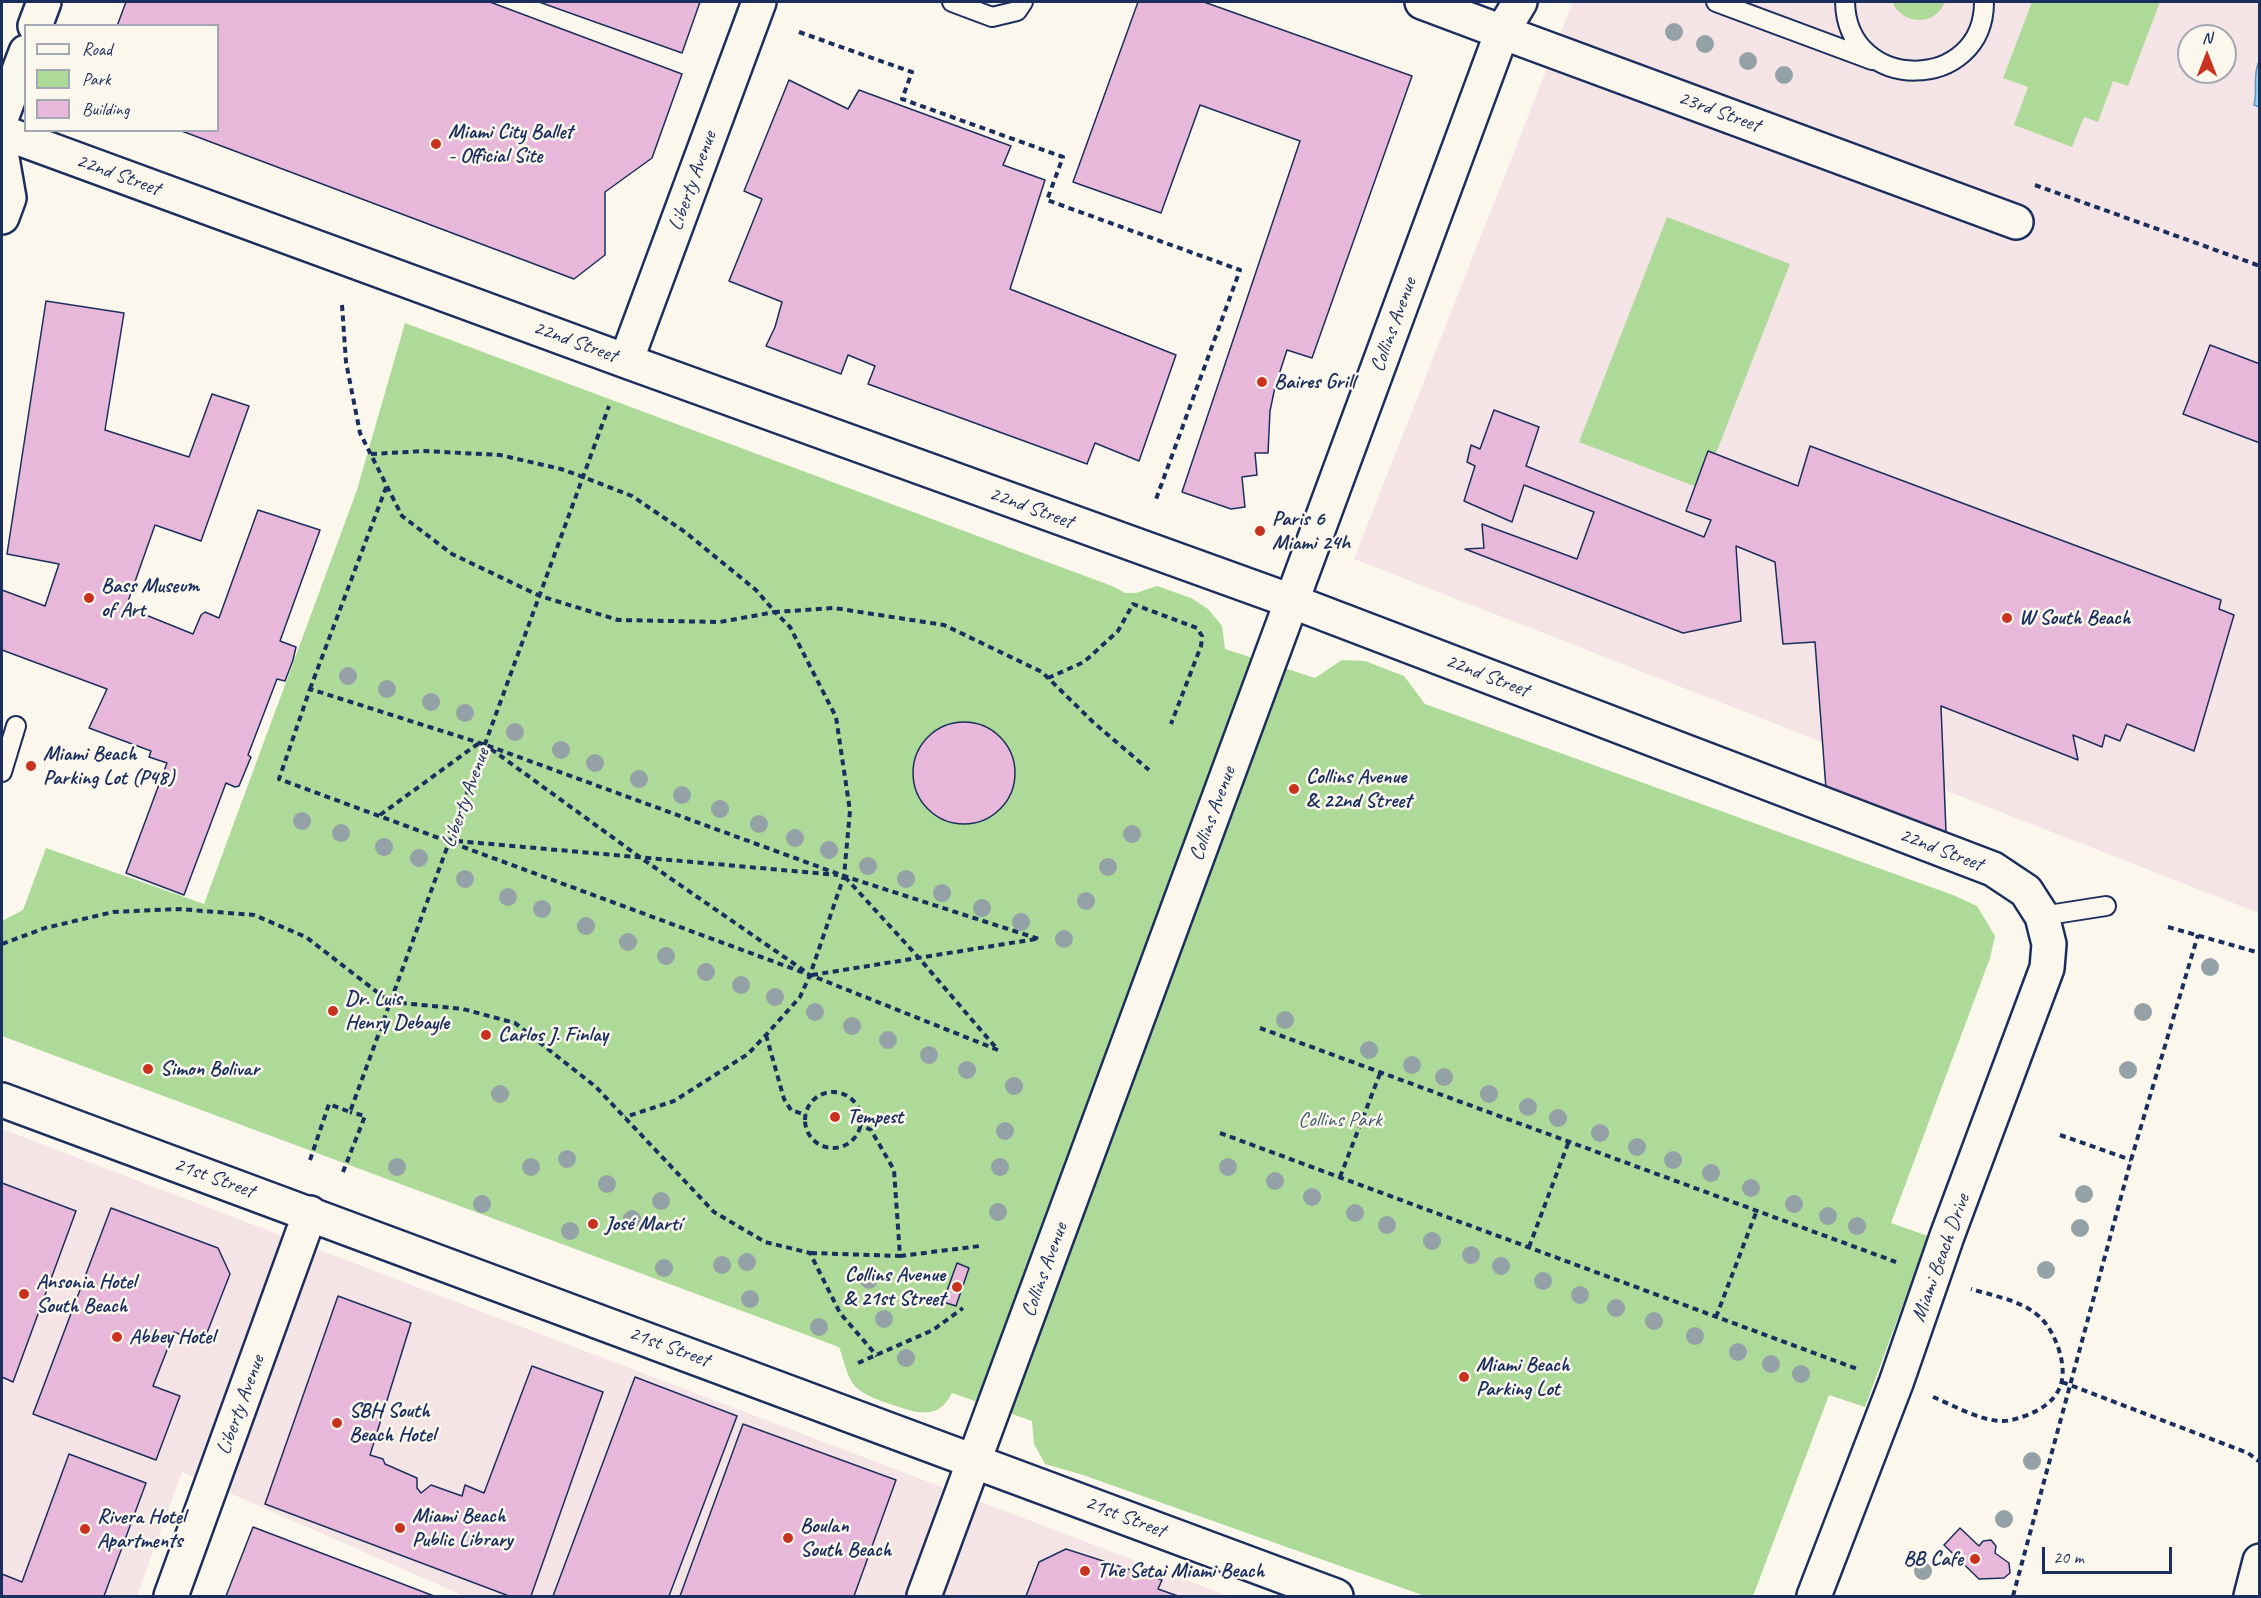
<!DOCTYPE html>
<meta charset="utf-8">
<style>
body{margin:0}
#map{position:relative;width:2261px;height:1598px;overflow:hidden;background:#fbf7ec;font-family:Caveat,sans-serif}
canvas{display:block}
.frame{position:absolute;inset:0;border:3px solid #1b2f5e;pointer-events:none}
.legend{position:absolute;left:24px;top:24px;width:195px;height:108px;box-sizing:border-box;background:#fbf7ec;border:2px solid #a1a7b3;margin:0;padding:8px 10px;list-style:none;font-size:18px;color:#1b2f5e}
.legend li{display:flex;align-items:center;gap:12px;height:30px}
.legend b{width:30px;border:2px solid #a1a7b3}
.north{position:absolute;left:2177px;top:24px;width:60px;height:60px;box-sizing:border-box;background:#fbf7ec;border:2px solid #a1a7b3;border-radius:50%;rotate:0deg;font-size:16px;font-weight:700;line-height:24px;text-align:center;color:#1b2f5e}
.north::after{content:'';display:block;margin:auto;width:21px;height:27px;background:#c8321e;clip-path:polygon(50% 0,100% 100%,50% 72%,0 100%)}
.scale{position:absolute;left:2042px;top:1547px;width:130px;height:27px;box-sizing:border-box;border:3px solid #1b2f5e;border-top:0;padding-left:8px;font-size:18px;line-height:21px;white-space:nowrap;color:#1b2f5e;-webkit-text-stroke:4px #fbf7ec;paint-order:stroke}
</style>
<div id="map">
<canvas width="2261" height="1598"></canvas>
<div class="frame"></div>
<ul class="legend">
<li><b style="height:8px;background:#fbf7ec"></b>Road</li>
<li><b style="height:16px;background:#adda99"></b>Park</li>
<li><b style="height:16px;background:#e7b8d9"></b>Building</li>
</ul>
<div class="north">N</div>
<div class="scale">20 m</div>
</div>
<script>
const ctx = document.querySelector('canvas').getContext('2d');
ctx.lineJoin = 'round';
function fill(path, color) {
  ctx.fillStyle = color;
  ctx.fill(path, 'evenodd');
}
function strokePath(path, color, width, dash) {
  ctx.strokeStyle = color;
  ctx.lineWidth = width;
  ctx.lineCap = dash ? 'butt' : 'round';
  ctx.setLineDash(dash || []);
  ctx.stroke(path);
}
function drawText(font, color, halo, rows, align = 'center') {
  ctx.font = font + ' Caveat,sans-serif';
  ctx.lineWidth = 5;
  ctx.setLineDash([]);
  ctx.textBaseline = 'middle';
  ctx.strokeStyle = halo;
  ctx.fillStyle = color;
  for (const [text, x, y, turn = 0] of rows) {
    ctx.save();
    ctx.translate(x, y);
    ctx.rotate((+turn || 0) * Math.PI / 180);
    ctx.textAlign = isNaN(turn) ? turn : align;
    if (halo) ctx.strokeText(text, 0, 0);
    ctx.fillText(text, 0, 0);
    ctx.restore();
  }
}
const built = new Path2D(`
 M1573 2H2259V913L1354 559ZM2189 36H2225V72H2189Z
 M2 1129 1228 1596H464L182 1472 137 1596H2Z`);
const green = new Path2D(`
 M1892 2H1945C1935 27 1903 25 1892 2Z
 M2032 2H2160L2128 86 2113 81 2098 122 2084 117 2072 147 2014 125 2028 87 2003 78Z
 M1667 217 1790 264 1702 489 1579 442Z
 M405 323 1112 586 1125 593H1136L1157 586 1191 598 1208 609 1222 626 1225 649 1315 678 1342 660 1365 661 1404 676 1425 704 1953 895 1977 906 1995 936 1990 958 1891 1223 1928 1236 1865 1407 1829 1395 1753 1596H1425L1083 1475 1045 1464 1034 1444 1032 1421 952 1393C938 1421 918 1413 893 1405 881 1401 868 1397 858 1389 847 1380 844 1360 839 1347L2 1036V921L23 910 46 848 204 904 357 490Z`);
const water = new Path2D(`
 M2259 61V107L2254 105C2258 90 2252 77 2259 61Z`);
const building = new Path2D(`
 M126 2H490L682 74 652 158 605 192V255L574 279 179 130H218V26H117Z
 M539 2H700L682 53Z
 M1138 2H1204L1412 76 1312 358 1287 350 1275 387 1270 411 1268 453H1255L1257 475 1242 477 1245 507 1231 509 1182 492 1300 141 1200 105 1161 213 1073 182Z
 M789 80 848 109 859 90 1011 146 1003 165 1045 180 1010 289 1176 355 1139 461 1095 443 1087 464 868 384 875 366 848 355 841 374 766 346 775 327 782 302 729 281 762 199 744 191Z
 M46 301 124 313 105 430 189 457 212 394 249 406 201 541 155 525 126 607 193 634 201 615 205 612 219 618 258 510 320 530 280 641 296 647 293 660 285 681 277 679 248 755 251 757 239 786 235 787 226 783 184 895 126 873 167 763 149 757 151 751 89 728 107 689 2 650V590L45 606 59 564 7 554Z
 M2210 345 2260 364V443L2183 414Z
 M1494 410 1539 427 1526 466 1704 537 1711 520 1686 511 1708 451 1798 486 1810 446 2221 600 2219 609 2234 615 2194 751 2127 724 2120 741 2105 735 2102 747 2073 735 2078 760 1941 706 1946 832 1826 789 1815 642 1783 644 1775 562 1736 546 1741 621 1683 633 1465 549 1484 548 1482 524 1577 559 1594 512 1524 485 1512 522 1464 501 1475 466 1467 462 1471 445 1480 449Z
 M913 773a51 51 0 1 1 102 0a51 51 0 1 1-102 0Z
 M2 1183 76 1211 13 1382 2 1377Z
 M111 1208 218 1248 230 1274 203 1343 174 1332 153 1386 180 1396 156 1460 33 1414Z
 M957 1263 969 1268 956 1306 943 1302Z
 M338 1296 411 1323 370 1455 383 1459 385 1464 417 1478V1488L421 1493 431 1485 462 1496 465 1485 484 1493 532 1366 603 1392 531 1596H509L265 1504Z
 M635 1377 737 1416 669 1596H553Z
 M743 1424 896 1480 854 1596H680Z
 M69 1454 146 1483 104 1596H2V1574L22 1582Z
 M253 1527 434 1596H226Z
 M1960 1528 1979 1546 1983 1541 1991 1540 1996 1546 1995 1553 2009 1563 2010 1573 2004 1578 1979 1579 1944 1545Z
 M1066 1549 1162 1580 1158 1589 1178 1596H1026L1039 1562Z`);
const path = new Path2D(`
 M799 32 912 72 902 99 1063 157 1047 200 1240 270 1155 502
 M2035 185 2260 266
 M342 305 346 362 360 433 402 516 452 554 540 596 618 620 720 622 775 612 790 627 836 717 850 811 844 876 810 975 800 997 766 1035 748 1054 674 1101 625 1117
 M371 454 424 451 500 455 561 469 583 477 632 496 685 532 756 590 775 612 834 608 944 625 1042 672 1093 722 1149 770
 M1048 678 1084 662 1118 631 1133 604 1197 628 1202 636 1201 646 1171 724
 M310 689 387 485
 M491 749 641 858 806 972
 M380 815 479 743
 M457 841 838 875
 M845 877 919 958 997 1049
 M2168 927 2260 953
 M2 944 45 928 113 912 179 909 254 915 306 937 390 1002 463 1009 515 1023 596 1087 714 1212 765 1242 810 1253 840 1313 877 1356
 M812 975 1036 939
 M1260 1028 1896 1262
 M766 1035 784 1099 791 1110 806 1115
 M998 1050 810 975 279 779 310 689 486 745 844 876 1039 939
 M805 1120a28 28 0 1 1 56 0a28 28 0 1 1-56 0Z
 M1220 1133 1860 1370
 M2060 1135 2131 1160
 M310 1160 329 1104 350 1112 609 406
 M343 1172 365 1116 350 1112
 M1340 1177 1381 1071
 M1529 1247 1569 1141
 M811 1253 900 1256 894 1170 871 1130 861 1125
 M900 1256 980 1246
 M1716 1317 1757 1210
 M858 1363 933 1330 963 1308
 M2062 1382 2248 1453 2260 1462
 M1933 1397C1955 1406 1980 1421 2003 1421 2011 1421 2018 1418 2025 1416 2059 1403 2070 1382 2058 1347 2053 1334 2047 1322 2035 1313 2018 1300 1991 1295 1971 1289
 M2013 1596 2131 1160 2198 935`);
const lane = new Path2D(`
 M952 2 992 17 1017 11 1023 2
 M1716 2 1872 60
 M1845 2C1847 94 1984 93 1984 2
 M2 772 16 726
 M2042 916 2106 906`);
const street = new Path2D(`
 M35 26 44 2
 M1502 32 2016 222
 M2 116 26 52
 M2 132 626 361 1291 601 1993 869 2026 891 2042 916 2049 944 2047 968 1947 1236 1896 1383 1814 1596
 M2 158 9 198 2 217
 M626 361 759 2
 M2 1100 1336 1596
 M171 1596 310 1213
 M2251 1596 2260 1561`);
const secondary = new Path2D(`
 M1422 2 1502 32`);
const primary = new Path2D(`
 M924 1596 1502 32 1520 2`);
const trees = [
 [1674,32],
 [1705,44],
 [1748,61],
 [1784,75],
 [348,676],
 [387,689],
 [431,702],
 [465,713],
 [515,732],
 [561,750],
 [595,763],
 [639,779],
 [682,795],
 [720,809],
 [302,821],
 [759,824],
 [341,833],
 [1132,834],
 [795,838],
 [384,847],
 [829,850],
 [419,858],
 [868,866],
 [1108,867],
 [465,879],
 [906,879],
 [942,893],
 [508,897],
 [1086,901],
 [982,908],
 [542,909],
 [1021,922],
 [586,926],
 [1064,939],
 [628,942],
 [666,956],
 [2210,967],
 [706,972],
 [741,985],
 [775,997],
 [815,1012],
 [2143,1012],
 [1285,1020],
 [852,1026],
 [888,1040],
 [1369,1050],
 [929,1055],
 [1412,1065],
 [967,1070],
 [2128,1070],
 [1444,1077],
 [1014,1086],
 [500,1094],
 [1489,1094],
 [1528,1107],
 [1558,1118],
 [1005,1131],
 [1600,1133],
 [1637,1147],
 [567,1159],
 [1673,1160],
 [397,1167],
 [531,1167],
 [1000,1167],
 [1228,1167],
 [1711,1173],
 [1275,1181],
 [607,1184],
 [1751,1188],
 [2084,1194],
 [1312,1197],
 [661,1201],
 [482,1204],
 [1794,1204],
 [998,1212],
 [1355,1213],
 [1828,1216],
 [632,1219],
 [1387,1225],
 [1857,1226],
 [2080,1228],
 [570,1231],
 [1432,1241],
 [1471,1255],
 [747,1262],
 [722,1265],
 [1501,1266],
 [664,1268],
 [2046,1270],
 [869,1280],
 [1543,1281],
 [1580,1295],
 [750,1299],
 [1616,1308],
 [884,1319],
 [1654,1321],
 [819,1327],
 [1695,1336],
 [1738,1352],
 [906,1358],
 [1771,1364],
 [1801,1374],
 [2032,1461],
 [2004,1519],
 [1923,1571]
];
const markers = [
 [436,144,6,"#c8321e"],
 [1262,382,6,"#c8321e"],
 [1260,531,6,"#c8321e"],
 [89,598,6,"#c8321e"],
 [2007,618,6,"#c8321e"],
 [31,766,6,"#c8321e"],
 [1294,789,6,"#c8321e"],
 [333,1011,6,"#c8321e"],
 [486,1035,6,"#c8321e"],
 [148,1069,6,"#c8321e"],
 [835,1117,6,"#c8321e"],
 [593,1224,6,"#c8321e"],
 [957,1287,6,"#c8321e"],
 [24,1294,6,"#c8321e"],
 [117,1337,6,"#c8321e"],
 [1464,1377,6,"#c8321e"],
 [337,1423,6,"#c8321e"],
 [400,1528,6,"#c8321e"],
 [85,1529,6,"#c8321e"],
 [788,1538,6,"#c8321e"],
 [1975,1559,6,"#c8321e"],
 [1085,1571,6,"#c8321e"]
];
const streetNames = [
 ["23rd Street",1719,112,20],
 ["22nd Street",118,175,20],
 ["Liberty Avenue",693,181,-70],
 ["Collins Avenue",1394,325,-70],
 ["22nd Street",575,342,20],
 ["22nd Street",1031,508,20],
 ["22nd Street",1487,676,21],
 ["Liberty Avenue",466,798,-70],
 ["Collins Avenue",1213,814,-70],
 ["22nd Street",1941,850,21],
 ["21st Street",214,1178,20],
 ["Miami Beach Drive",1941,1258,-70],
 ["Collins Avenue",1045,1270,-70],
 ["21st Street",669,1347,20],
 ["Liberty Avenue",241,1405,-70],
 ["21st Street",1125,1517,21]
];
const poiNames = [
 ["Miami City Ballet",448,132],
 ["- Official Site",448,156],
 ["Baires Grill",1274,382],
 ["Paris 6",1272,519],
 ["Miami 24h",1272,543],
 ["Bass Museum",101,586],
 ["of Art",101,610],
 ["W South Beach",2019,618],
 ["Miami Beach",43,754],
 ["Parking Lot (P48)",43,778],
 ["Collins Avenue",1306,777],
 ["& 22nd Street",1306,801],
 ["Dr. Luis",345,999],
 ["Henry Debayle",345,1023],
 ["Carlos J. Finlay",498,1035],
 ["Simon Bolivar",160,1069],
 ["Tempest",847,1117],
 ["José Martí",605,1224],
 ["Collins Avenue",945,1275,"right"],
 ["& 21st Street",945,1299,"right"],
 ["Ansonia Hotel",36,1282],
 ["South Beach",36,1306],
 ["Abbey Hotel",129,1337],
 ["Miami Beach",1476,1365],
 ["Parking Lot",1476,1389],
 ["SBH South",349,1411],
 ["Beach Hotel",349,1435],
 ["Miami Beach",412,1516],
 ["Public Library",412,1540],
 ["Rivera Hotel",97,1517],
 ["Apartments",97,1541],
 ["Boulan",800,1526],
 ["South Beach",800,1550],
 ["BB Cafe",1963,1559,"right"],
 ["The Setai Miami Beach",1097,1571]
];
const parkNames = [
 ["Collins Park",1340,1120]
];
fill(built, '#f5e4e6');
fill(green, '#adda99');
fill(water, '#97d5f8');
strokePath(water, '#6593ba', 1.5);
fill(building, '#e7b8d9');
strokePath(building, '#1b2f5e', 1.5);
strokePath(lane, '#1b2f5e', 22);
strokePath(street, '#1b2f5e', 38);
strokePath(secondary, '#1b2f5e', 38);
strokePath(primary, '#1b2f5e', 38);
strokePath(path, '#1b2f5e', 4, [6, 4.5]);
strokePath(lane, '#fbf7ec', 18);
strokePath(street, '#fbf7ec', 33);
strokePath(secondary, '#fbf7ec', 33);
strokePath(primary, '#fbf7ec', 33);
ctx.fillStyle = '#94a1a6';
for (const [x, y] of trees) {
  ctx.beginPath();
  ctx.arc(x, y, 9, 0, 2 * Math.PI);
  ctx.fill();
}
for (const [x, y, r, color] of markers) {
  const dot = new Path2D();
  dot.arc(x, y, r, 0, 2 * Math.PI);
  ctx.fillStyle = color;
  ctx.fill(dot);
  strokePath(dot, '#fbf7ec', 2);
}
drawText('21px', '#1b2f5e', '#fbf7ec', streetNames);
drawText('bold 21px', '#1b2f5e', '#fbf7ec', poiNames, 'left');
drawText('21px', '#405a6d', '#fbf7ec', parkNames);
</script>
